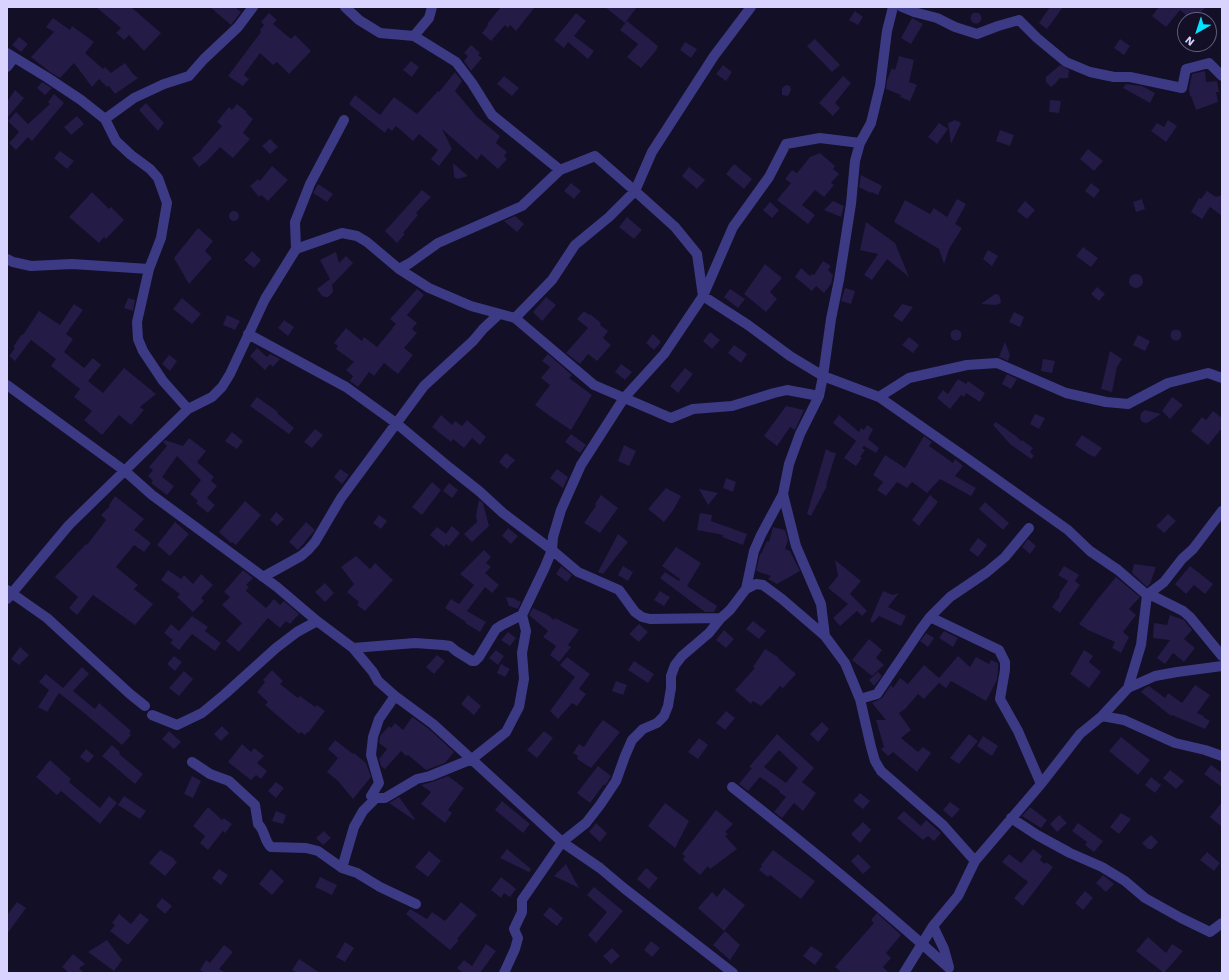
<!DOCTYPE html>
<style>
body{margin:0}
#map{position:relative;width:1229px;height:980px;overflow:hidden;background:#130f26;font-family:"Work Sans",sans-serif}
canvas{display:block}
.frame{position:absolute;inset:0;border:8px solid #d9d4ff;pointer-events:none}
.north{position:absolute;left:1177px;top:12px;width:40px;height:40px;box-sizing:border-box;background:#130f26;border:1px solid #625e7d;border-radius:50%;rotate:219deg;font-size:11px;font-weight:700;line-height:16px;text-align:center;color:#d9d4ff}
.north::after{content:'';display:block;margin:auto;width:14px;height:18px;background:#00e5ff;clip-path:polygon(50% 0,100% 100%,50% 72%,0 100%)}
</style>
<div id="map">
<canvas width="1229" height="980"></canvas>
<div class="frame"></div>
<div class="north">N</div>
</div>
<script>
const ctx = document.querySelector('canvas').getContext('2d');
ctx.lineJoin = 'round';
function fill(path, color) {
  ctx.fillStyle = color;
  ctx.fill(path, 'evenodd');
}
function strokePath(path, color, width, dash) {
  ctx.strokeStyle = color;
  ctx.lineWidth = width;
  ctx.lineCap = dash ? 'butt' : 'round';
  ctx.setLineDash(dash || []);
  ctx.stroke(path);
}
const building = new Path2D(`
 M96 7H131L161 33 144 51 129 35 124 40 116 33 121 28Z
 M210 7H235L241 12 231 25Z
 M501 7H535L516 31 510 25 508 28 505 25 491 41 482 33 488 25 487 24Z
 M605 7H637L625 23Z
 M1050 7H1063L1047 29 1039 23Z
 M1159 7H1206L1200 13 1201 14 1197 20H1192L1180 10 1166 27 1152 16Z
 M855 11 863 17 858 25 849 20Z
 M970.5 18a5.5 5.5 0 1 1 11 0a5.5 5.5 0 1 1-11 0Z
 M269 13 277 20 273 24 291 39 295 35 311 51 289 74 277 62 273 65 260 53 244 75 249 79 243 86 228 76 261 32 260 30 264 25 261 22Z
 M576 13 586 21 574 36 594 51 588 59 568 42 564 48 554 40Z
 M53 18 70 30 72 26 94 42 85 53 103 69 105 67 111 73 125 63 133 74 138 78 115 94 109 86 107 87 99 79 92 87 74 63 60 78 50 72 31 57 54 32 46 27Z
 M912 18 923 24 911 44 901 38Z
 M627 21 658 46 655 52 641 68 627 57 638 44 620 30Z
 M19 37 28 44 21 52 12 45Z
 M815 39 840 65 832 72 807 46Z
 M1120 39 1130 46 1124 55 1114 48Z
 M685 42 697 49 691 58 680 50Z
 M471 45 480 53 478 55 482 58 471 71 464 61 468 56 464 53Z
 M899 56 914 60 909 82 917 85 910 101 900 97 901 95 886 89 887 80 892 68 895 70Z
 M411 61 419 67 412 77 403 70Z
 M723 65 732 72 726 81 716 74Z
 M1060 65 1069 70 1068 78H1060L1055 84 1051 87 1046 82V77Z
 M1205 71 1206 82 1217 81 1219 92H1216L1218 102 1196 110 1191 96H1190L1189 89 1192 74Z
 M455 72 462 81 455 91 477 117 500 136 496 143 507 152 504 156 507 159 498 169 481 154 477 160 442 129 452 149 439 166 431 159 438 150 419 134 413 141 396 126 392 131 388 128 385 133 349 104 355 95 380 115 394 97 417 114 438 91 439 92Z
 M504 76 519 88 512 96 497 84Z
 M843 76 851 83 835 103 840 108 833 116 819 103Z
 M42 82 52 88 45 95 37 88Z
 M1126 84 1142 86 1155 93 1150 103 1123 88Z
 M786 85 790 86 791 90 788 96 782 95V88Z
 M15 90 24 98 7 118V102Z
 M54 94 64 103 32 141 28 137 16 150 9 143 19 132 8 121 16 112 28 124 50 104 48 102Z
 M1050 100 1061 101 1059 113 1049 112Z
 M146 103 164 123 158 131 139 110Z
 M237 104 247 112 246 113 253 119 243 133 250 139 233 158 220 147 207 161 199 167 192 158 201 151V150L222 126 217 122 229 107 232 110Z
 M77 116 84 124 71 135 64 127Z
 M955 120 961 123 951 144 948 123Z
 M1168 120 1177 126 1166 142 1151 131 1157 123 1164 127Z
 M939 123 948 129 937 144 928 137Z
 M1000 130 1014 135 1010 146 996 141Z
 M270 139 278 147 270 154 262 146Z
 M1088 149 1103 161 1094 171 1080 159Z
 M60 151 74 161 67 169 54 158Z
 M820 153 835 166 833 169 839 174 831 183 834 185 824 197 815 190 802 205 815 215 808 224 777 200 791 183 785 179 792 170 797 173 810 157Z
 M453 163 468 176 458 179 454 177Z
 M734 164 752 179 744 189 726 174Z
 M272 166 288 180 268 201 261 195 259 197 250 186 258 179 260 181Z
 M689 167 705 180 697 189 682 176Z
 M861 175 882 186 878 195 871 192V193L859 187Z
 M571 183 581 191 574 199 564 191Z
 M1091 183 1100 190 1094 198 1085 191Z
 M318 184 333 194 327 202 313 193Z
 M422 190 431 197 416 213 418 215 403 233 405 234 397 243 385 231Z
 M1207 191 1216 197 1222 195V216L1210 207 1202 219 1191 212 1199 198 1201 199Z
 M92 192 109 209 111 207 124 220 106 239 104 237 99 243 69 217Z
 M957 199 966 204 955 224 962 228 949 249 944 264 939 249 894 222 905 200 930 214 934 208 947 217Z
 M1142 199 1145 209 1136 212 1133 202Z
 M833 201 844 206 841 217 824 210Z
 M1025 201 1035 210 1027 219 1017 211Z
 M770 202 779 210 772 218 763 210Z
 M229 216a5 5 0 1 1 10 0a5 5 0 1 1-10 0Z
 M515 216 524 224 517 232 504 221Z
 M627 217 642 230 634 239 619 227Z
 M866 222 895 243 909 277 887 259 872 280 864 275 878 254 860 250Z
 M198 228 213 241 205 251 212 258 189 284 174 258Z
 M1083 247 1098 258 1091 267 1076 256Z
 M988 250 998 256 992 266 983 259Z
 M252 251 261 260 254 268 244 260Z
 M336 252 339 263 346 256 353 263 333 284 332 282 333 292 328 297H325L322 296 317 289 330 279 320 260Z
 M823 261 831 266 828 270 833 275 831 284 824 293 816 286 812 291 795 277 801 268 810 276 812 274 814 275Z
 M765 264 782 278 770 292 777 299 766 312 744 294Z
 M1129 281a7 7 0 1 1 14 0a7 7 0 1 1-14 0Z
 M1097 287 1105 294 1099 301 1091 294Z
 M845 288 855 291 851 304 841 301Z
 M417 289 424 295 407 315 417 323 412 329 417 333 404 348 413 355 398 374 384 363 374 376 369 372 358 387 350 381 353 376 346 370 354 362 336 349 338 346 334 343 346 328 362 341 364 337 377 347 393 328H392L396 324 390 319Z
 M730 289 745 299 738 308 724 297Z
 M995 294 999 295 1000 297 1001 303 996 305 981 304Z
 M546 297 556 305 542 321 533 312Z
 M128 298 135 300 133 311 124 308Z
 M182 298 201 314 192 324 173 309Z
 M74 304 83 310 66 334 73 339 64 352 84 368 93 358 101 365 88 381 103 393 124 368 156 394 140 407 144 410 131 425 119 415 102 435 84 420 92 411 74 397 80 389 51 366 56 359 31 340 15 361 9 356 15 348 13 347 22 334 23 335 39 311 60 325Z
 M902 304 913 307 902 322 893 316Z
 M584 311 589 315 590 314 601 323 600 325 608 331 603 338 611 345 597 361 588 354 580 364 566 353 588 328 577 319Z
 M1014 312 1024 317 1020 327 1009 322Z
 M227 315 240 321 235 330 223 325Z
 M284 320 294 327 288 336 278 328Z
 M1170.5 335a5.5 5.5 0 1 1 11 0a5.5 5.5 0 1 1-11 0Z
 M950.5 335a5.5 5.5 0 1 1 11 0a5.5 5.5 0 1 1-11 0Z
 M710 332 720 340 712 349 703 341Z
 M653 334 661 342 654 350 646 343Z
 M1138 335 1150 341 1145 351 1133 345Z
 M909 337 919 345 913 353 902 345Z
 M1005 342 1010 355 1008 361 999 357Z
 M734 345 747 354 741 363 728 353Z
 M257 348 267 357 270 354 280 359 273 367 270 364 265 370 250 356Z
 M1110 351 1122 359 1117 367 1112 392 1101 389Z
 M548 354 572 375 569 378 592 395 571 430 547 414 535 405 550 385 541 378 550 367 542 361Z
 M169 355 177 361 170 371 162 364Z
 M1043 359 1055 361 1052 373 1041 371Z
 M621 364 632 372 625 380 615 372Z
 M685 368 693 374 678 393 670 386Z
 M1007 374 1017 379 1011 389 1002 384Z
 M958 379 966 384 968 381 985 393 980 402 966 393 964 397 961 395 950 409 937 398 943 390 948 394Z
 M257 397 278 412 277 413 294 428 289 434 250 406Z
 M1172 397 1183 405 1170 419 1162 411Z
 M786 406 804 410 795 430 790 427 777 446 764 436Z
 M1145 410 1161 414 1147 423 1142 422 1140 418 1141 413Z
 M1213 411 1222 418V428L1208 445 1191 431 1202 417 1206 420Z
 M1035 414 1045 418 1039 429 1030 424Z
 M441 415 452 425 455 421 462 426 467 420 486 437 480 445 472 438 464 448 453 439 451 442 432 427Z
 M839 415 859 432 861 428 864 430 867 425 873 429 868 439 879 448 876 453 864 446 862 448 865 450 860 457 862 458 856 466 844 458 856 441 833 423Z
 M996 422 1016 436 1021 441 1022 440 1033 448 1030 452 1034 456 1031 459 1010 444 993 425Z
 M315 429 323 435 312 448 304 442Z
 M232 432 243 441 237 449 225 441Z
 M571 434 586 445 580 453 565 442Z
 M1082 435 1102 448 1095 457 1090 455 1075 445Z
 M924 436 932 442 929 446 953 463 955 459 963 466 955 476 976 488 971 496 940 479 927 493 912 482 907 488 897 482 886 496 877 490 883 482 873 475 885 455 905 468Z
 M189 438 206 451 197 462 214 477 211 481 217 486 207 498 215 505 208 513 196 503 198 501 190 494 201 480 177 456 162 477 174 486 167 495 151 483 153 481 148 476 153 470 149 467 167 446 163 442 165 440 183 446Z
 M624 445 636 451 629 466 618 461Z
 M826 449 831 452 836 453 826 485 827 486 811 516 807 514Z
 M506 453 515 460 507 469 499 462Z
 M340 469 349 475 342 484 334 477Z
 M557 469 568 477 563 488 550 478Z
 M726 478 736 482 733 492 723 488Z
 M432 482 441 490 422 515 412 507Z
 M449 483 458 490 452 498 443 491Z
 M666 488 681 496 674 509 664 522 648 509Z
 M699 489 718 493 708 505Z
 M601 495 618 508 600 533 584 523 596 506 595 504Z
 M930 495 938 502 919 526 912 520Z
 M115 496 144 519 134 530 151 543 144 552 134 545 116 567 138 585 134 589 153 604 135 625 93 595 77 615 69 608 78 597 55 577 86 544 87 545 106 520 101 515 110 506 109 505Z
 M479 500 483 503 489 526 472 542 464 534 477 522 476 515Z
 M245 501 261 515 236 545 232 542 231 543 219 532Z
 M985 502 1009 523 1003 530 979 509Z
 M276 512 284 519 277 526 270 520Z
 M700 513 712 515 711 521 747 534 743 545 722 537 723 535 697 530Z
 M1168 514 1176 521 1164 533 1156 526Z
 M379 515 387 521 381 529 373 523Z
 M175 522 189 534 170 556 157 545Z
 M306 522 315 530 298 550 289 542Z
 M452 526 460 533 449 546 446 544 444 547 430 535 437 527 446 534Z
 M773 527 785 530 788 540 785 549 790 551 800 571 777 584 768 579 771 576 756 571 760 554H761L767 541 769 542Z
 M508 528 518 536 511 544 502 536Z
 M618 534 628 542 603 574 598 572Z
 M978 538 987 545 978 557 969 550Z
 M1028 539 1036 546 1030 554 1022 547Z
 M676 547 701 563 687 586 717 606 714 612H705L660 578 665 572 679 581 680 579 662 566Z
 M484 550 491 557 486 563 491 567 485 573 499 585 492 593 485 587 467 611 486 622 480 632 465 623 466 622 445 608 451 599 459 604 474 585 460 574Z
 M356 556 370 569 375 563 393 580 365 611 357 605 359 602 347 592 354 584 341 567Z
 M835 560 861 581 850 594 867 611 862 616 857 611 840 626 833 618 848 604 828 588 838 576Z
 M1134 564 1156 567 1150 584 1147 587 1132 573Z
 M561 566 572 575 567 582 556 574Z
 M623 566 633 572 628 581 618 575Z
 M1064 566 1079 575 1075 581 1080 585 1060 613 1052 607 1060 596 1059 594 1068 581 1058 575Z
 M1190 566 1213 584 1205 594 1194 585 1186 594 1175 584Z
 M168 570 181 579 184 575 193 584 201 574 213 585 201 598 204 601 193 612 177 597 180 594 161 580Z
 M243 570 253 578 246 585 249 587 246 591 266 608 274 599 280 605 284 601 299 614 290 624 286 621 280 628 268 618 239 652 226 641 242 623 222 605 230 597 224 592Z
 M1116 577 1140 597 1129 609 1136 615 1123 632 1129 637 1121 653 1112 648 1115 642 1088 630 1079 624 1097 600Z
 M325 583 334 593 325 602 315 592Z
 M660 591 670 597 664 606 654 600Z
 M883 591 893 595 899 593 888 607 906 616 901 626 879 616 873 623 870 621Z
 M506 597 514 598 517 600 518 602V600L521 602 518 609 509 606Z
 M533 608 548 615 554 620 555 618 579 630 568 645 571 647 559 662 550 655 556 646 543 637 548 631 529 615Z
 M1170 615 1184 620 1192 630 1184 639 1195 648 1184 662 1173 653 1165 664 1157 658 1170 640 1153 638 1154 623 1167 625Z
 M192 616 208 627 205 631 221 643 215 651 192 634 179 650 170 643 173 640 164 633 171 624 179 631Z
 M753 621 766 631 759 639 746 629Z
 M639 624 648 632 639 642 629 634Z
 M724 630 734 639 726 648 716 640Z
 M944 631 958 638 953 647 939 638Z
 M508 632 516 638 510 646 501 640Z
 M926 633 934 638 928 647 920 641Z
 M869 639 882 650 876 658 884 665 872 676 852 660Z
 M20 647 29 655 19 665 11 659Z
 M765 649 778 657 779 659 796 674 783 688 780 686 769 699H768L761 706 753 701 751 704 735 690 755 668 753 667Z
 M496 650 504 656 498 665 489 658Z
 M1084 650 1093 656 1089 662 1101 672 1089 688 1070 674Z
 M437 655 445 661 434 674 426 667Z
 M174 656 182 662 175 671 167 664Z
 M958 656 970 667 976 657 989 664 991 660 998 663V669L997 680 986 701 951 681 946 688 939 683 924 699 918 694 905 709 899 713 911 730 901 738 918 752 923 747 931 753 917 772 893 752 888 756 881 749 884 747 876 720H886L872 703 882 698 891 685 893 688 900 678 908 684 924 665 939 678Z
 M567 657 590 674 579 689 586 694 577 706 572 703 558 719 550 711 575 677 560 665Z
 M634 661 654 674 648 683 628 670Z
 M501 664 510 669 505 677 497 673Z
 M82 667 89 674 73 691 95 709 99 703 131 731 129 733 131 735 122 745 83 712 59 693 47 712 38 707 49 690 39 682 46 674 63 688Z
 M272 670 283 681 280 684 298 698 300 696 315 707 317 705 325 711 308 733 307 732 305 735 301 732 299 734 265 705 268 702 257 692 265 682 263 680Z
 M184 671 193 679 179 696 169 688Z
 M878 672 882 676 874 686 869 680Z
 M616 681 627 685 623 695 612 691Z
 M1195 685 1210 695 1197 713 1204 716 1203 717 1210 721 1205 729 1172 715 1171 716 1141 692 1145 688 1149 686 1165 698 1168 693 1182 703Z
 M468 695 481 706 474 715 461 704Z
 M726 711 735 718 725 730 716 723Z
 M412 717 429 729 454 752 445 763 426 770 408 755 406 756 401 751 385 769 381 766 379 759 387 749 379 743 380 736 389 726 391 728 395 723 403 730Z
 M603 720 620 732 591 768 577 759 578 756 573 753 579 744 584 747 595 730Z
 M822 722 829 729 818 742 810 734Z
 M222 726 229 733 221 741 214 734Z
 M169 731 181 742 174 749 162 739Z
 M544 731 553 738 537 758 527 750Z
 M777 734 814 768 802 782 816 793 803 811 794 803 782 818 774 812 786 797 779 792 780 791 760 777 748 791 739 784 752 768 749 767ZM779 750 798 768 786 783 764 767Z
 M969 734 978 741 959 764 950 758Z
 M983 736 998 746 992 756 977 746Z
 M1121 737 1150 760 1138 775 1109 751Z
 M699 738 708 745 698 759 688 752Z
 M335 740 353 754 354 753 366 763 371 777 353 799 338 781 327 772 338 758 328 749Z
 M242 744 251 752 254 748 264 756 257 763 267 771 261 779 256 775 251 780 228 762Z
 M112 745 120 752 119 754 143 774 135 784 102 756Z
 M86 749 94 756 88 763 80 757Z
 M50 760 71 779 69 782 100 808 109 796 117 803 100 824 61 791 57 795 36 777Z
 M1211 765 1222 773V787L1204 774Z
 M598 766 611 776 605 786 604 784 590 803 577 793Z
 M1170 770 1184 781 1176 789 1163 778Z
 M192 776 201 781 193 798 184 794Z
 M448 776 464 788 448 810 452 813 445 823 421 804 431 792 421 785 432 782Z
 M1151 777 1161 785 1155 793 1145 785Z
 M276 782 284 788 276 798 268 791Z
 M860 793 870 801 863 809 853 801Z
 M124 796 146 811 140 819 118 805Z
 M399 797 415 819 414 820 389 803Z
 M502 801 530 824 523 833 495 810Z
 M950 802 960 809 952 818 943 810Z
 M1222 802V827L1210 817Z
 M665 803 689 821 675 848 648 826Z
 M208 807 222 820 224 818 232 824 225 833 223 831 208 850 200 843 205 836 193 826Z
 M1030 807 1047 820 1041 828 1022 816Z
 M716 810 733 824 725 832 728 834 725 836 737 849 710 869 708 866 700 875 683 860 685 856 682 854Z
 M276 811 286 815 283 824 272 821Z
 M904 811 921 826 926 820 941 833 934 841 928 836 923 840 897 818Z
 M1121 813 1131 819 1119 834 1110 827Z
 M1059 815 1067 823 1057 832 1050 824Z
 M863 822 871 830 860 843 851 834Z
 M596 823 607 833 600 842 589 832Z
 M1078 823 1103 841 1094 852 1085 845 1087 842 1072 831Z
 M324 831 331 838 323 845 316 838Z
 M1151 835 1158 842 1152 849H1148L1142 843Z
 M507 849 531 869 529 872 500 858Z
 M1033 849 1042 856 1040 860 1045 864 1046 862 1053 867 1023 906 1014 898 1028 882 1002 862 1009 854 1021 863Z
 M160 850 175 859 174 860 177 862 165 876 149 863Z
 M773 850 815 881 801 899 770 875 768 877 759 870 762 866 761 865Z
 M429 851 441 861 428 877 415 867Z
 M1207 852 1220 863 1214 871 1200 860Z
 M858 854 871 867 863 874 851 861Z
 M566 864 579 888 554 876Z
 M646 868 658 878 649 889 637 879Z
 M219 869 228 875 221 885 212 878Z
 M271 869 284 881 272 895 259 884Z
 M1103 875 1114 884 1106 892 1096 883Z
 M320 877 337 885 332 895 315 887Z
 M501 877 516 889 510 897 504 893 501 898 491 890Z
 M594 887 623 911 596 943 588 935 607 912 587 895Z
 M724 888 745 905 724 931 698 908 712 892 717 897Z
 M1085 891 1093 898 1083 910 1075 903Z
 M162 898 172 906 165 914 156 906Z
 M17 902 26 908 7 934V915Z
 M461 902 477 915 457 939 459 940 450 950 406 914 410 909 427 919 432 912 445 921Z
 M550 907 563 918 557 926 543 915Z
 M140 913 149 920 128 945 110 931 115 925 112 923 119 914 131 924Z
 M877 913 901 935 886 953 891 958 883 967 889 973H842L835 967 874 923 871 920Z
 M725 931 740 945 730 960 713 945Z
 M1148 937 1166 953 1172 944 1183 951 1164 973 1136 951Z
 M107 940 122 960 114 971 88 952Z
 M651 941 660 948 652 957 644 950Z
 M345 942 354 948 345 962 336 957Z
 M486 944 496 951 480 973H463L457 968 464 960 472 966Z
 M224 945 233 952 219 969 226 973H201L203 972 200 970 206 960 210 963Z
 M811 946 823 954 815 965 803 956Z
 M612 948 620 956 611 964 603 956Z
 M73 954 85 964 79 968 84 973H69L62 967Z
 M299 959 320 973H298L292 970Z`);
const minor = new Path2D(`
 M345 7 359 20 380 33 414 36 456 62 472 83 492 115 560 170
 M902 7 914 12 937 18 955 27 977 34 998 26 1019 20 1037 38 1066 62 1090 72 1114 77H1130L1182 88 1186 69 1209 63 1222 76
 M414 36 429 18 432 7
 M7 53 48 78 81 100 105 119 116 141 131 155 150 169 158 178 167 203 161 238 149 269 137 322 138 339 143 351 163 381 188 409
 M7 67 14 58
 M105 119 134 98 164 84 189 76 204 59 238 27 253 7
 M860 143 855 161 851 204 839 280 831 319 823 376 819 396 800 434 789 464 783 494 796 546 821 604 825 636 845 663 860 699 871 747 875 761 881 771 943 825 975 861
 M296 249 295 222 310 184 344 120
 M7 259 13 262 31 266 72 264 149 269
 M399 269 410 263 438 243 522 206 560 170 595 156 635 191 675 227 697 254 703 296 748 325 790 356 823 376 879 397 968 459 1068 530 1090 551 1118 570 1147 595 1155 597 1183 611 1190 617 1222 656
 M515 318 552 280 575 245 609 217 635 191 652 152 714 56 751 7
 M248 334 346 387 396 423 450 468 479 491 503 513 552 550 578 572 619 590 635 612 642 617 650 619 721 618 730 610 746 589 756 584 763 585 782 599 825 636
 M7 385 125 471 152 495 277 587 317 621 353 648 373 672 378 681 395 696 433 724 562 842 600 868 625 889 733 973
 M879 397 909 378 967 365 997 363 1066 393 1106 402 1128 404 1168 383 1208 373 1222 378
 M1029 528 1005 557 987 572 950 597 930 617 999 650 1005 662V670L1000 699 1018 731 1041 784
 M263 577 301 556 308 550 315 542 341 498 424 386 473 341 483 329 499 314
 M746 589 754 551 761 535 783 494
 M7 590 47 618 130 694 145 706
 M7 599 69 525 188 409 212 397 222 387 230 374 265 299 296 249 342 233 357 236 367 242 399 269 429 288 471 306 515 318 594 385 671 418 693 409 732 406 774 393 787 390 819 396
 M353 648 415 643 443 645 450 646 456 651 472 661H475L479 657 496 629 502 625 522 615 545 567 552 550 553 537 561 510 581 465 624 398 664 354 703 296 733 227 769 177 786 144 820 138 860 143 871 123 880 86 887 31 893 7
 M1128 688 1141 645 1147 595 1164 582 1182 559 1193 549 1222 511
 M860 699 877 694 921 629 930 617
 M152 715 177 725 202 713 225 694 276 648 297 632 317 621
 M1102 716 1124 720 1175 743 1205 750 1222 756
 M192 762 210 774 229 781 255 805 258 824C265 830 264 841 271 847L306 848 318 851 342 868 357 873 380 887 416 904
 M732 787C806 845 879 905 949 968
 M371 796 379 783 371 755 373 737 379 719 395 696
 M1011 818 1037 835 1070 853 1102 867 1125 881 1145 898 1181 918 1210 932 1222 923
 M342 868 354 827 363 811 376 798H385L417 779 430 776 472 759 506 732 519 707 524 679 522 653 526 631 522 615
 M933 926 944 949 949 967
 M504 973 515 949 518 938 514 929 522 912V900L562 842 586 823 600 805 616 781 625 756 632 740 643 729 657 723 664 716 668 706 671 688V676L675 665 682 656 709 633 721 618
 M904 973 933 926 958 896 975 861 1041 784 1080 734 1102 716 1128 688 1155 676 1177 672 1222 666`);
fill(building, '#241b47');
strokePath(minor, '#3d3a85', 10);
</script>
